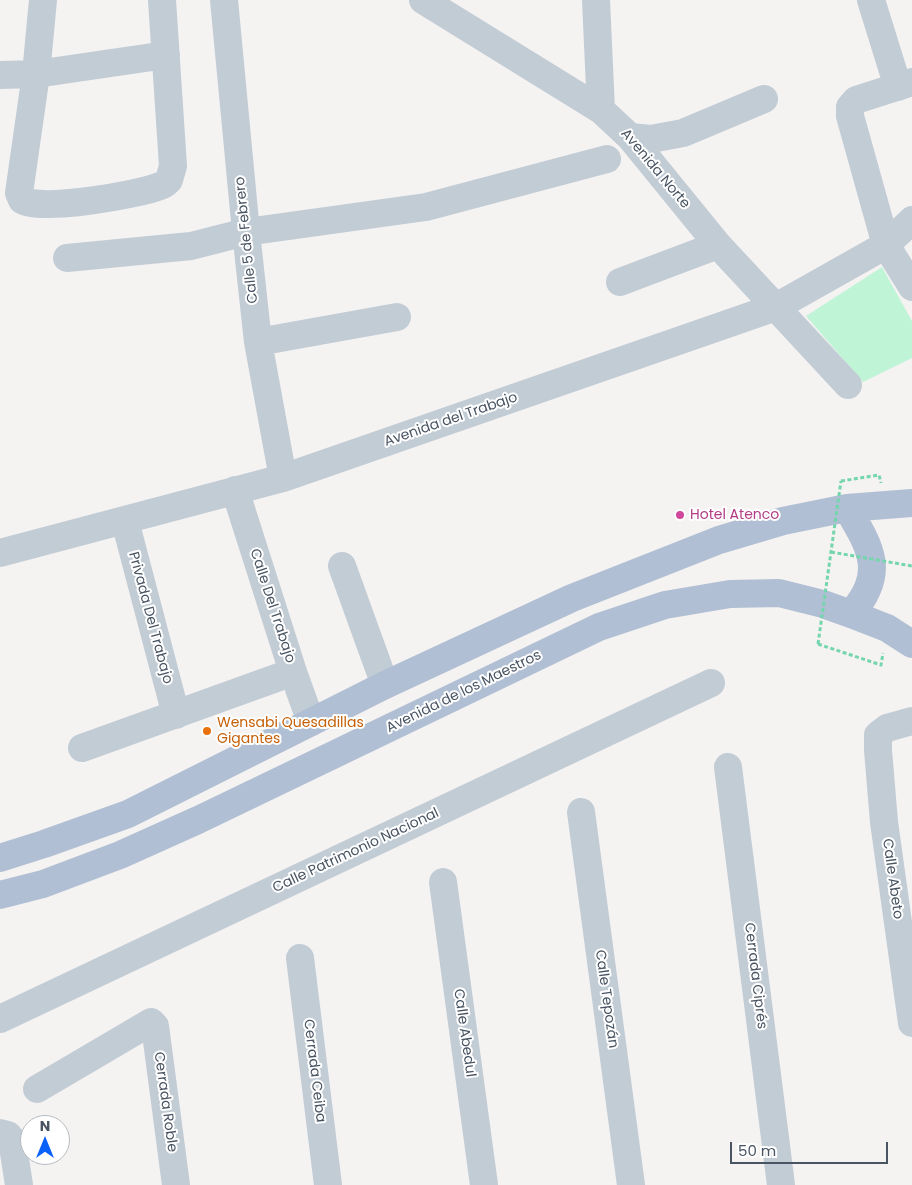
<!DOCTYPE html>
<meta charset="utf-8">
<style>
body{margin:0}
#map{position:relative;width:912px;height:1185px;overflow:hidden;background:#f5f2f2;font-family:Poppins,sans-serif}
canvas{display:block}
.north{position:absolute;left:20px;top:1115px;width:50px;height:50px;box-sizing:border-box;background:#fff;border:1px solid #b6bbc0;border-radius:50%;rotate:0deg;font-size:14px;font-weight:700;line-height:20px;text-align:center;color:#485462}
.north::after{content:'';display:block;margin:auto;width:18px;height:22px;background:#0961f8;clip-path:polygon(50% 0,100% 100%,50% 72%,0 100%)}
.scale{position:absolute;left:730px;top:1142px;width:158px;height:22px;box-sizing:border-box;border:2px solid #485462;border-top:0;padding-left:6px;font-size:15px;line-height:18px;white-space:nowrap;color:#485462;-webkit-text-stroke:4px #fff;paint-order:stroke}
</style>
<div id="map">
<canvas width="912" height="1185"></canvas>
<div class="north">N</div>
<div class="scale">50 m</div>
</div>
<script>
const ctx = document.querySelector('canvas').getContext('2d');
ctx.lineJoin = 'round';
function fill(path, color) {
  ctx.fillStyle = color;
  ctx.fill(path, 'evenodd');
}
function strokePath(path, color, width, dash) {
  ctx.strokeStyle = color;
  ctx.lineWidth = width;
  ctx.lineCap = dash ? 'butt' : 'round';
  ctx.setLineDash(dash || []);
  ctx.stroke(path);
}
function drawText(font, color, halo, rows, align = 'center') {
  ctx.font = font + ' Poppins,sans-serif';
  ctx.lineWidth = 4;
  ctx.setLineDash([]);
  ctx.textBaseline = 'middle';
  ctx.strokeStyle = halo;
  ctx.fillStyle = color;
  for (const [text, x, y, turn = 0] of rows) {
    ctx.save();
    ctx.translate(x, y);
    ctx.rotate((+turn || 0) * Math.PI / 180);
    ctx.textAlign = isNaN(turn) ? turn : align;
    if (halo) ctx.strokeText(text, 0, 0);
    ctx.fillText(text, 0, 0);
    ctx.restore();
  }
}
const green = new Path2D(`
 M882 267 912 321V358L863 382 806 316Z`);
const path = new Path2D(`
 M841 481 879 475 881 483
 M818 644 881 665 883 653`);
const minor = new Path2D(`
 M43 0 36 74 19 193 22 200C39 212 138 195 160 186 164 185 166 183 169 180L173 166 162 0
 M224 0 246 232 258 342 283 478
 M423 0 601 110 630 137 718 245 848 385
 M596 0 601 110
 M871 0 898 87
 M0 75 36 74 166 55
 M912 82 856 100 850 107V116L886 245 912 287
 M630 137 651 139 683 133 764 99
 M67 258 191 246 246 232 426 207 607 159
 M620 282 718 245
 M258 342 397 317
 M235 490 293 672 311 722
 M125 521 176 715
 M0 553 283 478 776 307 886 245 912 220
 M342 566 385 685
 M912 721 887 728 878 735V750L884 822 912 1023
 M82 748 293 672
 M728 767 781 1185
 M581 812 631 1185
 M443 882 484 1185
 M300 958 328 1185
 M0 1019 711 683
 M37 1089 151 1022 155 1026 176 1185
 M0 1133 8 1135 12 1140 19 1185`);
const major = new Path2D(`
 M847 508C872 550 886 573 851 614
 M0 858 44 844 128 814 385 685 572 598 719 540 783 521 847 508 912 503
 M0 895 43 884 120 855 198 820 599 627 665 605 730 594 779 593 823 604 851 614 887 628 912 644`);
const pathBridge = new Path2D(`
 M831 552 912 566
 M818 644 841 481`);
const markers = [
 [680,515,5,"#d1479c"],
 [207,731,5,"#e8710a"]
];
const streetNames = [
 ["Avenida Norte",655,169,50],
 ["Calle 5 de Febrero",247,240,-96],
 ["Avenida del Trabajo",451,420,-19],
 ["Calle Del Trabajo",272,606,72],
 ["Privada Del Trabajo",150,618,75],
 ["Avenida de los Maestros",464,692,-26],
 ["Calle Patrimonio Nacional",356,851,-25],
 ["Calle Abeto",892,879,82],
 ["Cerrada Ciprés",755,976,83],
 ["Calle Tepozán",606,999,82],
 ["Calle Abedul",464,1033,82],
 ["Cerrada Ceiba",314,1071,83],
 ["Cerrada Roble",165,1102,82]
];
const hotelNames = [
 ["Hotel Atenco",690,515]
];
const foodNames = [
 ["Wensabi Quesadillas",217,723],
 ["Gigantes",217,739]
];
fill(green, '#bff4d7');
strokePath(path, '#73d6ac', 3, [4, 2.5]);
strokePath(minor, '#c2ccd5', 28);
strokePath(major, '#b0bfd3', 28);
strokePath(pathBridge, '#73d6ac', 3, [4, 2.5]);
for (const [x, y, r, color] of markers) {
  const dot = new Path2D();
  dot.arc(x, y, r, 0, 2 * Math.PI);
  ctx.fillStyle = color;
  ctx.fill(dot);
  strokePath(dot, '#fff', 2);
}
drawText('14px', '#485462', '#fff', streetNames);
drawText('14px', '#b23c85', '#fff', hotelNames, 'left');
drawText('14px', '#c56008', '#fff', foodNames, 'left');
</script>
